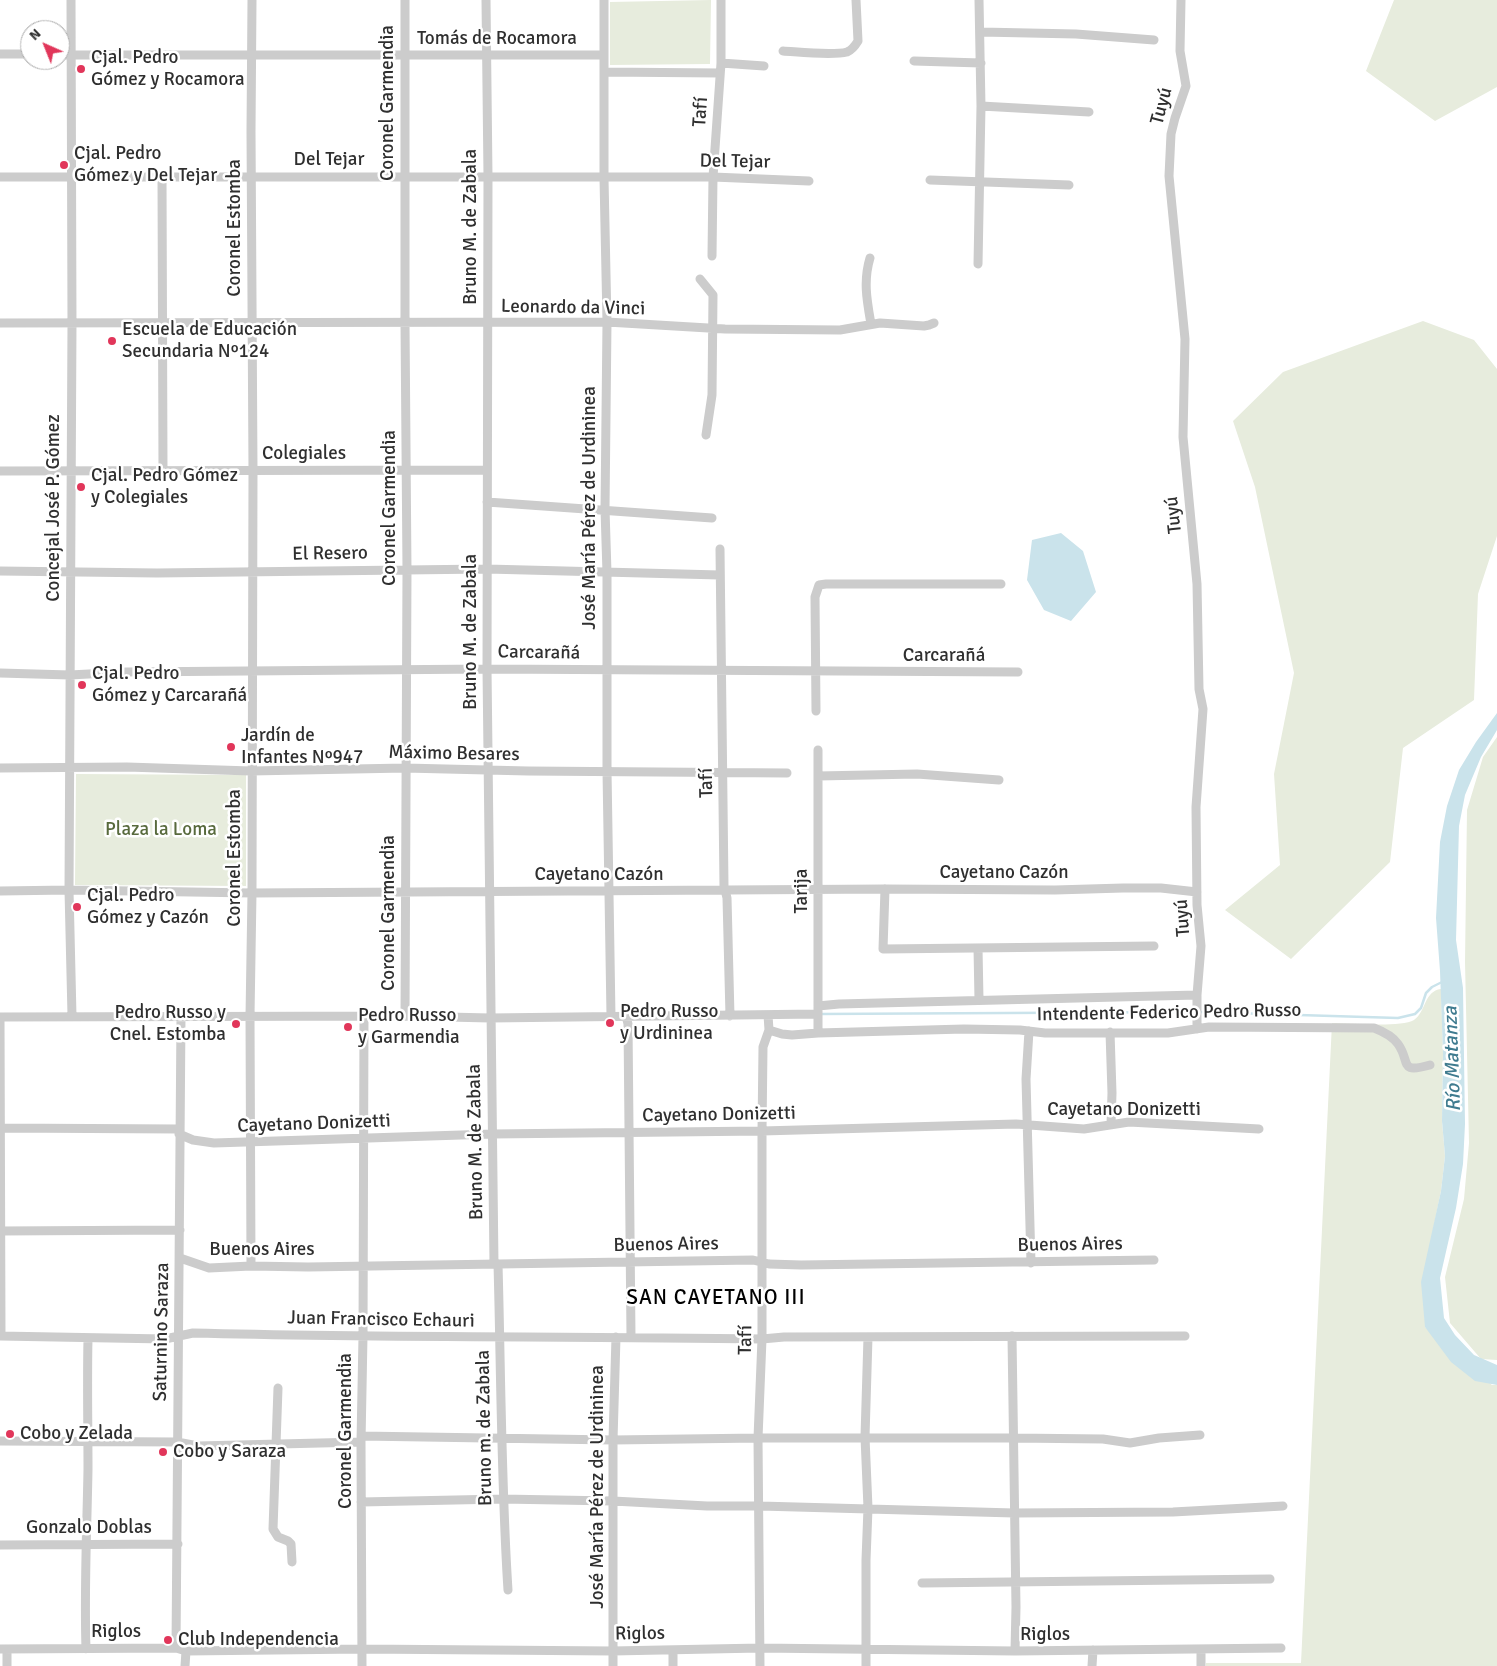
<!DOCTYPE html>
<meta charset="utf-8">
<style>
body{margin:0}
#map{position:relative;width:1497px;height:1666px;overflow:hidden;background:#fff;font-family:Signika,sans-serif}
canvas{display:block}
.north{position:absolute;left:20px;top:20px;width:50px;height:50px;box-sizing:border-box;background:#fff;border:1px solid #acacac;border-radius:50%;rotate:316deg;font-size:14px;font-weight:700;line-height:20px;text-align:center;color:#2f2f2f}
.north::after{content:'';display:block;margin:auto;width:18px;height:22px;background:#e1365a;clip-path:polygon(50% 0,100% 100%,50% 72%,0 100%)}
</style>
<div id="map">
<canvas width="1497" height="1666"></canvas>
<div class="north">N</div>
</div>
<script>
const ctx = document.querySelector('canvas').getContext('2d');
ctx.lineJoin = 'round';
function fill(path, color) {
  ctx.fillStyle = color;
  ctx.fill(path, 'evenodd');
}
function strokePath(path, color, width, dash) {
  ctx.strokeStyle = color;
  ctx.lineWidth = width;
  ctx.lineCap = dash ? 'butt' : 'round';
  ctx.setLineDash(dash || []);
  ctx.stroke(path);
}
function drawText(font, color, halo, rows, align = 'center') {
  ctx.font = font + ' Signika,sans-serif';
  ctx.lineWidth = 5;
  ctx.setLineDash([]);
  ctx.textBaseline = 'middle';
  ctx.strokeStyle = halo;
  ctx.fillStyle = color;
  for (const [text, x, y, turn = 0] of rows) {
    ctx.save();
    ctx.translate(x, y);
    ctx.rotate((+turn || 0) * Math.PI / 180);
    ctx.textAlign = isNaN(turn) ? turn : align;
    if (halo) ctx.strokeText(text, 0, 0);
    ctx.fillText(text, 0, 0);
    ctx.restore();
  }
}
const green = new Path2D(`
 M711 0 710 64 610 65V2Z
 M1394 0H1497V87L1435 121 1366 71Z
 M1423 321 1474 340 1497 369V536L1478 594 1474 700 1403 748 1390 862 1291 959 1225 910 1280 865 1274 774 1294 673 1255 487 1233 421 1283 372Z
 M1497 737V1360L1481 1359 1450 1323 1445 1277 1464 1199 1469 1143 1465 962 1467 810 1483 757Z
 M76 774 246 775V886L75 885Z
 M1441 989 1443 1053 1442 1121 1445 1156 1441 1191 1433 1230 1425 1327 1492 1385H1497V1666H1206V1663H1301L1332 1023C1350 1023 1400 1028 1414 1020 1426 1012 1424 991 1441 989Z`);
const water = new Path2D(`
 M1061 533 1083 551 1096 592 1071 621 1044 610 1027 580 1032 540Z
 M1497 713V730L1481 757 1465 795 1459 826 1456 940 1463 988 1465 1124 1463 1164 1456 1208 1440 1278 1444 1318 1455 1335 1474 1355 1497 1365V1385L1475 1381 1451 1362 1425 1327 1421 1282 1441 1191 1445 1156 1442 1121 1443 1053 1440 971 1436 918 1440 842 1447 806 1459 770 1476 742Z`);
const stream = new Path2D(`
 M1200 1012 1398 1018 1415 1014 1421 1008 1426 993 1432 987 1444 981
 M820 1014 1194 1012`);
const minor = new Path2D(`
 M71 0 72 323 69 890 72 1016
 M405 0V323L407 570 405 1016
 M486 0 488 176 487 669 494 1264
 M604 0V178L607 322 605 509 607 573V771L611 1016
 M1181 0 1180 51 1186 86 1175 118 1171 134 1169 176 1185 339 1183 437 1197 584 1199 689 1203 709 1196 807 1197 905 1201 946 1197 995V1029
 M981 32 1076 34 1154 40
 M783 51C799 52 832 56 847 52 852 50 855 46 858 41L856 0
 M0 54H30
 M60 55H604
 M914 61 981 63
 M721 63 764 66
 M604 72 720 73
 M981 106 1089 112
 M162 176 163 470
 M0 177H713L809 181
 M930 180 1069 185
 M712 256 713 177 721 63V0
 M870 258C863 281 867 301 871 324
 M978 264 981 106 979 0
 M700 279 713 295 712 395 706 435
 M0 323 607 322 725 329 840 330 880 323 924 326 929 325 934 323
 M0 471 487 470
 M487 502 712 518
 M720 549 724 886 727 898 730 1016
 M0 571 157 573 487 569 720 575
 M0 673 70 675 126 672 487 669 1018 672
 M816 711 815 597 819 585 826 584H1001
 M818 750V1033
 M0 768 127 767 251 771 405 768 528 771 787 773
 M818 776 917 774 999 780
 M885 889 883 949 1154 946
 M0 891 69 890 252 893 885 889 1055 890 1123 888H1161L1197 892
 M978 948 979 1000
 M818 1006 839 1004 1197 995
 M626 1016 628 1024 631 1337
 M0 1017 405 1016 490 1018 818 1014
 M0 1017 1 1336
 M769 1030 782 1034 792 1035 818 1033 964 1029 1020 1030 1045 1033H1168L1209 1027 1374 1028C1382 1031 1393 1037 1398 1044 1411 1062 1398 1074 1430 1065
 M1029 1031 1026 1079 1031 1263
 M1110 1032 1112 1093 1111 1124
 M0 1128 179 1129
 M179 1134 193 1140 214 1143 492 1134 762 1131 1016 1124 1084 1129 1129 1122 1259 1129
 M0 1231 180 1230
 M180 1258 209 1268 251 1266 308 1267 753 1260 769 1264 801 1265 1154 1260
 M498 1264C501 1373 501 1482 508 1590
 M251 1266 250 1016 252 893 253 470 251 131 252 0
 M0 1336 165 1339 193 1333C383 1338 572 1336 762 1339L784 1337 1185 1336
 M1012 1336 1016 1607 1015 1651
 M278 1388 273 1529 278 1537 288 1541 291 1544 292 1562
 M361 1436 613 1440 758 1438H1014L1103 1439 1130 1443 1159 1438 1200 1435
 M0 1441 177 1442 198 1446 361 1442
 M361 1502 502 1499 613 1501 707 1506H760L1014 1513 1173 1512 1283 1506
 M0 1545 178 1544
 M922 1583 1270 1579
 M176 1648 181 1017
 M0 1649 176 1648 186 1651 362 1649 613 1651 760 1648 1015 1651 1281 1648
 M86 1649C84 1589 87 1529 88 1469 88 1425 87 1382 88 1339
 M1201 1649V1666
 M673 1650V1666
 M7 1666V1649
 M185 1666 186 1651
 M362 1666 361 1442 363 1336 364 1016
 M613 1666V1440L616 1337
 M760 1666 758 1438 762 1339V1131L763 1047 769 1030 768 1015
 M866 1666V1560L868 1508 865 1437 868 1337
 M1092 1666 1093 1650`);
const markers = [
 [81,69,5,"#e1365a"],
 [64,165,5,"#e1365a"],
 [112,341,5,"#e1365a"],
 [81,487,5,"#e1365a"],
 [82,685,5,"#e1365a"],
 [231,747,5,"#e1365a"],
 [77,907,5,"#e1365a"],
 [610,1023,5,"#e1365a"],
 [236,1024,5,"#e1365a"],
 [348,1027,5,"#e1365a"],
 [10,1434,5,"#e1365a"],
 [163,1452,5,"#e1365a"],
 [168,1640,5,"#e1365a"]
];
const streetNames = [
 ["Tomás de Rocamora",497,39],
 ["Coronel Garmendia",388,103,-90],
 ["Tuyú",1162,106,-75],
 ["Tafí",701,112,-86],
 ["Del Tejar",329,160],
 ["Del Tejar",735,162,1],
 ["Bruno M. de Zabala",471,227,-90],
 ["Coronel Estomba",235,228,-90],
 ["Leonardo da Vinci",573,308,1],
 ["Colegiales",304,454],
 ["Concejal José P. Gómez",54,508,-90],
 ["Coronel Garmendia",390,508,-90],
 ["José María Pérez de Urdininea",590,508,-90],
 ["Tuyú",1174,515,-96],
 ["El Resero",330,554,-1],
 ["Bruno M. de Zabala",471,632,-90],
 ["Carcarañá",539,653,1],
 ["Carcarañá",944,656],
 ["Máximo Besares",454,754,1],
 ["Tafí",707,783,-91],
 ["Coronel Estomba",235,858,-90],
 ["Cayetano Cazón",1004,873],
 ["Cayetano Cazón",599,875],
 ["Tarija",802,891,-90],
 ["Coronel Garmendia",389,913,-90],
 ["Tuyú",1183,918,-94],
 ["Intendente Federico Pedro Russo",1169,1013,-1],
 ["Cayetano Donizetti",1124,1110],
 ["Cayetano Donizetti",719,1115,-1],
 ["Cayetano Donizetti",314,1124,-2],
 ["Bruno M. de Zabala",476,1142,-91],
 ["Buenos Aires",666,1245,-1],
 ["Buenos Aires",1070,1245,-1],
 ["Buenos Aires",262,1250],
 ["Juan Francisco Echauri",381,1320,1],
 ["Saturnino Saraza",162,1332,-89],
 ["Tafí",746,1340,-89],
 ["Bruno m. de Zabala",485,1428,-91],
 ["Coronel Garmendia",346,1431,-90],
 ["José María Pérez de Urdininea",598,1487,-90],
 ["Gonzalo Doblas",89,1528],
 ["Riglos",116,1632],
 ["Riglos",640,1634,-1],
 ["Riglos",1045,1635]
];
const poiNames = [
 ["Cjal. Pedro",91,58],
 ["Gómez y Rocamora",91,80],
 ["Cjal. Pedro",74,154],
 ["Gómez y Del Tejar",74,176],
 ["Escuela de Educación",122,330],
 ["Secundaria Nº124",122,352],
 ["Cjal. Pedro Gómez",91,476],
 ["y Colegiales",91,498],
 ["Cjal. Pedro",92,674],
 ["Gómez y Carcarañá",92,696],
 ["Jardín de",241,736],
 ["Infantes Nº947",241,758],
 ["Cjal. Pedro",87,896],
 ["Gómez y Cazón",87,918],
 ["Pedro Russo",620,1012],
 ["y Urdininea",620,1034],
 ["Pedro Russo y",226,1013,"right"],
 ["Cnel. Estomba",226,1035,"right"],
 ["Pedro Russo",358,1016],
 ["y Garmendia",358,1038],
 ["Cobo y Zelada",20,1434],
 ["Cobo y Saraza",173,1452],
 ["Club Independencia",178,1640]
];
const parkNames = [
 ["Plaza la Loma",161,830]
];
const waterNames = [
 ["Río Matanza",1453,1059,-92]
];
const quarterNames = [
 ["SAN CAYETANO III",716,1298]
];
fill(green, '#e7ecdd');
fill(water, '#cae3eb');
strokePath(stream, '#cae3eb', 2.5);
strokePath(minor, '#ccc', 9);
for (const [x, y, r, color] of markers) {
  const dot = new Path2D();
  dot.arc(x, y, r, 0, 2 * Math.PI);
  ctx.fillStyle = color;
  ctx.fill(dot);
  strokePath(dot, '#fff', 2);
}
drawText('19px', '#2f2f2f', '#fff', streetNames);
drawText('19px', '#2f2f2f', '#fff', poiNames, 'left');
drawText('19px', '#586a3d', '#fff', parkNames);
drawText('italic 20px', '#3f7b8f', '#fff', waterNames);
ctx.letterSpacing = '1px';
drawText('21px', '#000', '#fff', quarterNames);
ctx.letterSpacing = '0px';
</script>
